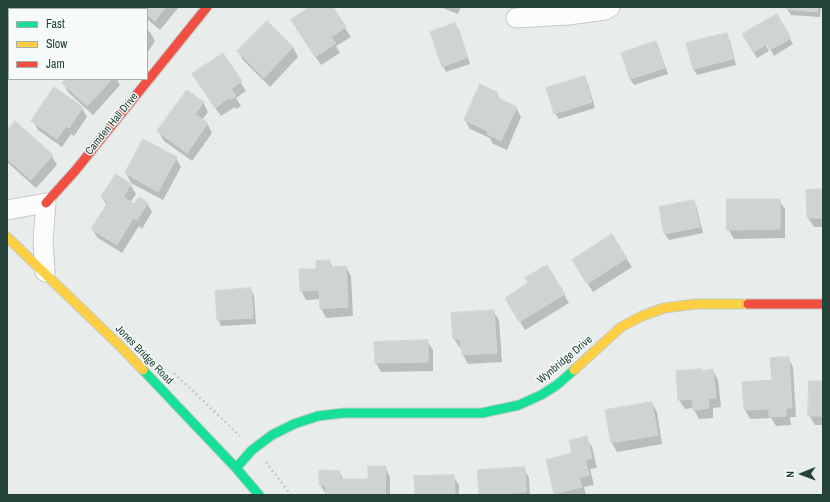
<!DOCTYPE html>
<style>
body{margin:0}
#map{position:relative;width:830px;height:502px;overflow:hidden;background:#e8edeb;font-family:"Archivo Narrow",sans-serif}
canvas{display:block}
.frame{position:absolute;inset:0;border:8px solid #24423a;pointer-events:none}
.legend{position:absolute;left:8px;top:8px;width:140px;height:72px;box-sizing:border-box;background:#f7fbf9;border:1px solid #a3b1ad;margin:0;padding:5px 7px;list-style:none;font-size:12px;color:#24423a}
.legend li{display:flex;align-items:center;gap:8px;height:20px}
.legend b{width:20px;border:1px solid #a3b1ad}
.north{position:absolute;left:782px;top:454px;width:40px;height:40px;-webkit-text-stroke:3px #f7fbf9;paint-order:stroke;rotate:269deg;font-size:11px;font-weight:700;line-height:16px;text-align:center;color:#24423a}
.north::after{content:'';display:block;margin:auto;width:14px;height:18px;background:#24423a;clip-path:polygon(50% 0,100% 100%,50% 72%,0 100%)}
</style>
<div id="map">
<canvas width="830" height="502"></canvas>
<div class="frame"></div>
<ul class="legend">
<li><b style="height:5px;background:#16e098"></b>Fast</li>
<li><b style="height:5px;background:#ffcf43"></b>Slow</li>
<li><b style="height:5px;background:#f24e42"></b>Jam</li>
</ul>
<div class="north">N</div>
</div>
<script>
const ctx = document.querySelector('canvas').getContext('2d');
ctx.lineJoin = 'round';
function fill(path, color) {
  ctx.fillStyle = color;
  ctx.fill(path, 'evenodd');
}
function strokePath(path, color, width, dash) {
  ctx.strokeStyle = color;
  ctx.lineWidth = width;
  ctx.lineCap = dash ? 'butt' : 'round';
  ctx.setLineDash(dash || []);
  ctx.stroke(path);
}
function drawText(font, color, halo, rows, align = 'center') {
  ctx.font = font + ' "Archivo Narrow",sans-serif';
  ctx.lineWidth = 3;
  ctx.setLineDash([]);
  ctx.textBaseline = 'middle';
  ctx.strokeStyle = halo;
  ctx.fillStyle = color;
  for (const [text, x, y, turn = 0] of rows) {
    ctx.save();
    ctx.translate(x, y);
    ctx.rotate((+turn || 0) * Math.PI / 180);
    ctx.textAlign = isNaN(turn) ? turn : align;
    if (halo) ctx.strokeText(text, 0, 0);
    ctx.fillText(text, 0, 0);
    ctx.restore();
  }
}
const shadow = new Path2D(`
 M133 7H179L160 30 147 19V9H135Z
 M311 7H331L351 37 336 46 340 53 321 65 297 29Z
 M440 7H461L458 14Z
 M787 7H821L820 17 791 15 787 9Z
 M776 15 793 44 774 56 765 39 763 40 769 51 757 58 743 34Z
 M455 24 459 30 470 64 446 72 443 66Z
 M147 30 150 32 155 41 148 52Z
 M727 34 730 41 736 65 697 75 693 68Z
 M656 42 659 48 668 74 634 85 630 79 622 54Z
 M293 47 298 57 270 87 243 60 238 51Z
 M223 55 246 91 236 98 241 106 236 109 235 107 221 116 199 84Z
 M584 77 588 83 595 108 559 119 555 113Z
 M67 79H117L120 85 93 115 68 92 63 83Z
 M497 94 501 101 516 107 521 117 507 150 493 144 490 138 470 129 465 120Z
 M203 102 208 112 202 120 207 123 212 133 192 161 164 141 158 131Z
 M82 108 87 117 74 136 71 134 62 147 38 130 33 121Z
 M7 132 52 156 57 165 36 188 7 162Z
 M176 158 181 167 163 200 131 183 126 173Z
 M130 184 136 194 130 203 135 206 147 203 152 212 142 229 139 226 122 253 98 238 92 229 107 206 102 197Z
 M823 190V227H814L808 218 807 191Z
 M779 200 785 209V238L734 239 728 229Z
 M694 201 697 208 703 233 669 240 665 234 660 208Z
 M626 258 632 267 593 292 578 269Z
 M329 261 333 267H346L351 276 353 316 326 318 321 308V299L306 300 301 290 317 269Z
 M530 283 564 294 569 303 525 330 506 298Z
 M251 289 254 296 256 324 221 326 218 319Z
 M493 311 499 320 502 362 468 364 463 355 462 348H460L454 339Z
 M427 341 433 350V371L381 372 376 363Z
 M788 358 793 367 796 417H790L791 425 776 426 771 418 750 419 745 410 743 383 773 381Z
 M701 370 702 372 713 370 718 380 721 407 713 408V418L699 419 693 408 685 409 679 400Z
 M823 382V425H815L809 415Z
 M652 403 657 412 662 444 617 452 612 443Z
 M586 438 592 447 597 468 590 469 594 485 584 487 586 495H556L555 493 573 454Z
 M385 467 390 477V495H327L320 485V471L339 472 344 480H369Z
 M524 468 529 478 530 495H480V493Z
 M453 476 459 485V495H416Z`);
const building = new Path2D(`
 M138 7H166L155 21 147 15V9H140Z
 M310 7H333L346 27 331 37 336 43 315 57 291 20Z
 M786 7H818L817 12 786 9Z
 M777 14 791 38 770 50 767 44 753 52 742 34Z
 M267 21 293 47 264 78 237 51Z
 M455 23 468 57 442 67 430 32Z
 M727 33 733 59 693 69 686 43Z
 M656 41 665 68 630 79 621 53Z
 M223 53 242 81 231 89 236 96 230 100 229 98 215 108 192 74Z
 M585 76 592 102 554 114 546 88Z
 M65 79H112L87 106 62 83Z
 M480 84 498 93 496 97 517 107 501 141 487 134 488 131 464 120Z
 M54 87 83 107 69 128 66 126 57 139 31 121Z
 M187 90 204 102 195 114 208 123 187 153 157 131Z
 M15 121 53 155 31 180 7 159V131Z
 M143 139 177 157 158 192 125 173Z
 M116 174 131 184 123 197 134 204 139 197 148 203 137 220 133 218 117 245 91 229 108 202 101 197Z
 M823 189V218H807L806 190Z
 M727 199H780V229L727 230Z
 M694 200 700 227 664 234 659 207Z
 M612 234 627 258 587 284 572 260Z
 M330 260V267L346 266 348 307 320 309 319 290 300 291 299 269H316V261Z
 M547 265 565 294 519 322 505 298 528 283 525 278Z
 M251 288 253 318 217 320 215 291Z
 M494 310 497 353 462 355 460 339H453L451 313Z
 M428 340V362L375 363 374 342Z
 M789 357 792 408H786V416L769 417V409L744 410 742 382 772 380 770 358Z
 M702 369V371L713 369 716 398H708L709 408 693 410 692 399 678 400 676 371Z
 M809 381H823V416H808Z
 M652 402 658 435 611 443 605 410Z
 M587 436 592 458 585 460 589 475 579 478 582 487 554 494 546 460 572 453 569 441Z
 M368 466H386L385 495H326V485H319V470L340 471V479H368Z
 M525 467 526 492 509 493V495H495L494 493 479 494 477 470Z
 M454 475 455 495H415L414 476Z`);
const path = new Path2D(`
 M174 373 240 436
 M266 462 291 495`);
const street = new Path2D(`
 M516 18 568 15 605 10 610 7
 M7 210 46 203 43 240 45 272`);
const fast = new Path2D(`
 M143 370 236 468 259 495
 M236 468 252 450 272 435 294 424 318 416 344 413H482L519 405 541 395 557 385 574 370`);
const slow = new Path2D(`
 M7 237 119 345 143 370
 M574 370 621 327 642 316 664 308 696 304H748`);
const jam = new Path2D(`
 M46 203 75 171 207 7
 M748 304H823`);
const streetNames = [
 ["Camden Hall Drive",112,124,-51],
 ["Jones Bridge Road",144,355,46],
 ["Wynbridge Drive",565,360,-40]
];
fill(shadow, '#0003');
fill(building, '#cfd4d2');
strokePath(building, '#d1d6d4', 1);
strokePath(street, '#c5cac8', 21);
strokePath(fast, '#c3cbc8', 11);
strokePath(slow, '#c3cbc8', 11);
strokePath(jam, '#c3cbc8', 11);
strokePath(path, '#c3ccca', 2.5, [2, 3]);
strokePath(street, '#fcfcfc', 19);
strokePath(fast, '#16e098', 9);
strokePath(slow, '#ffcf43', 9);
strokePath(jam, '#f24e42', 9);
drawText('11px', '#24423a', '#f7fbf9', streetNames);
</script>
